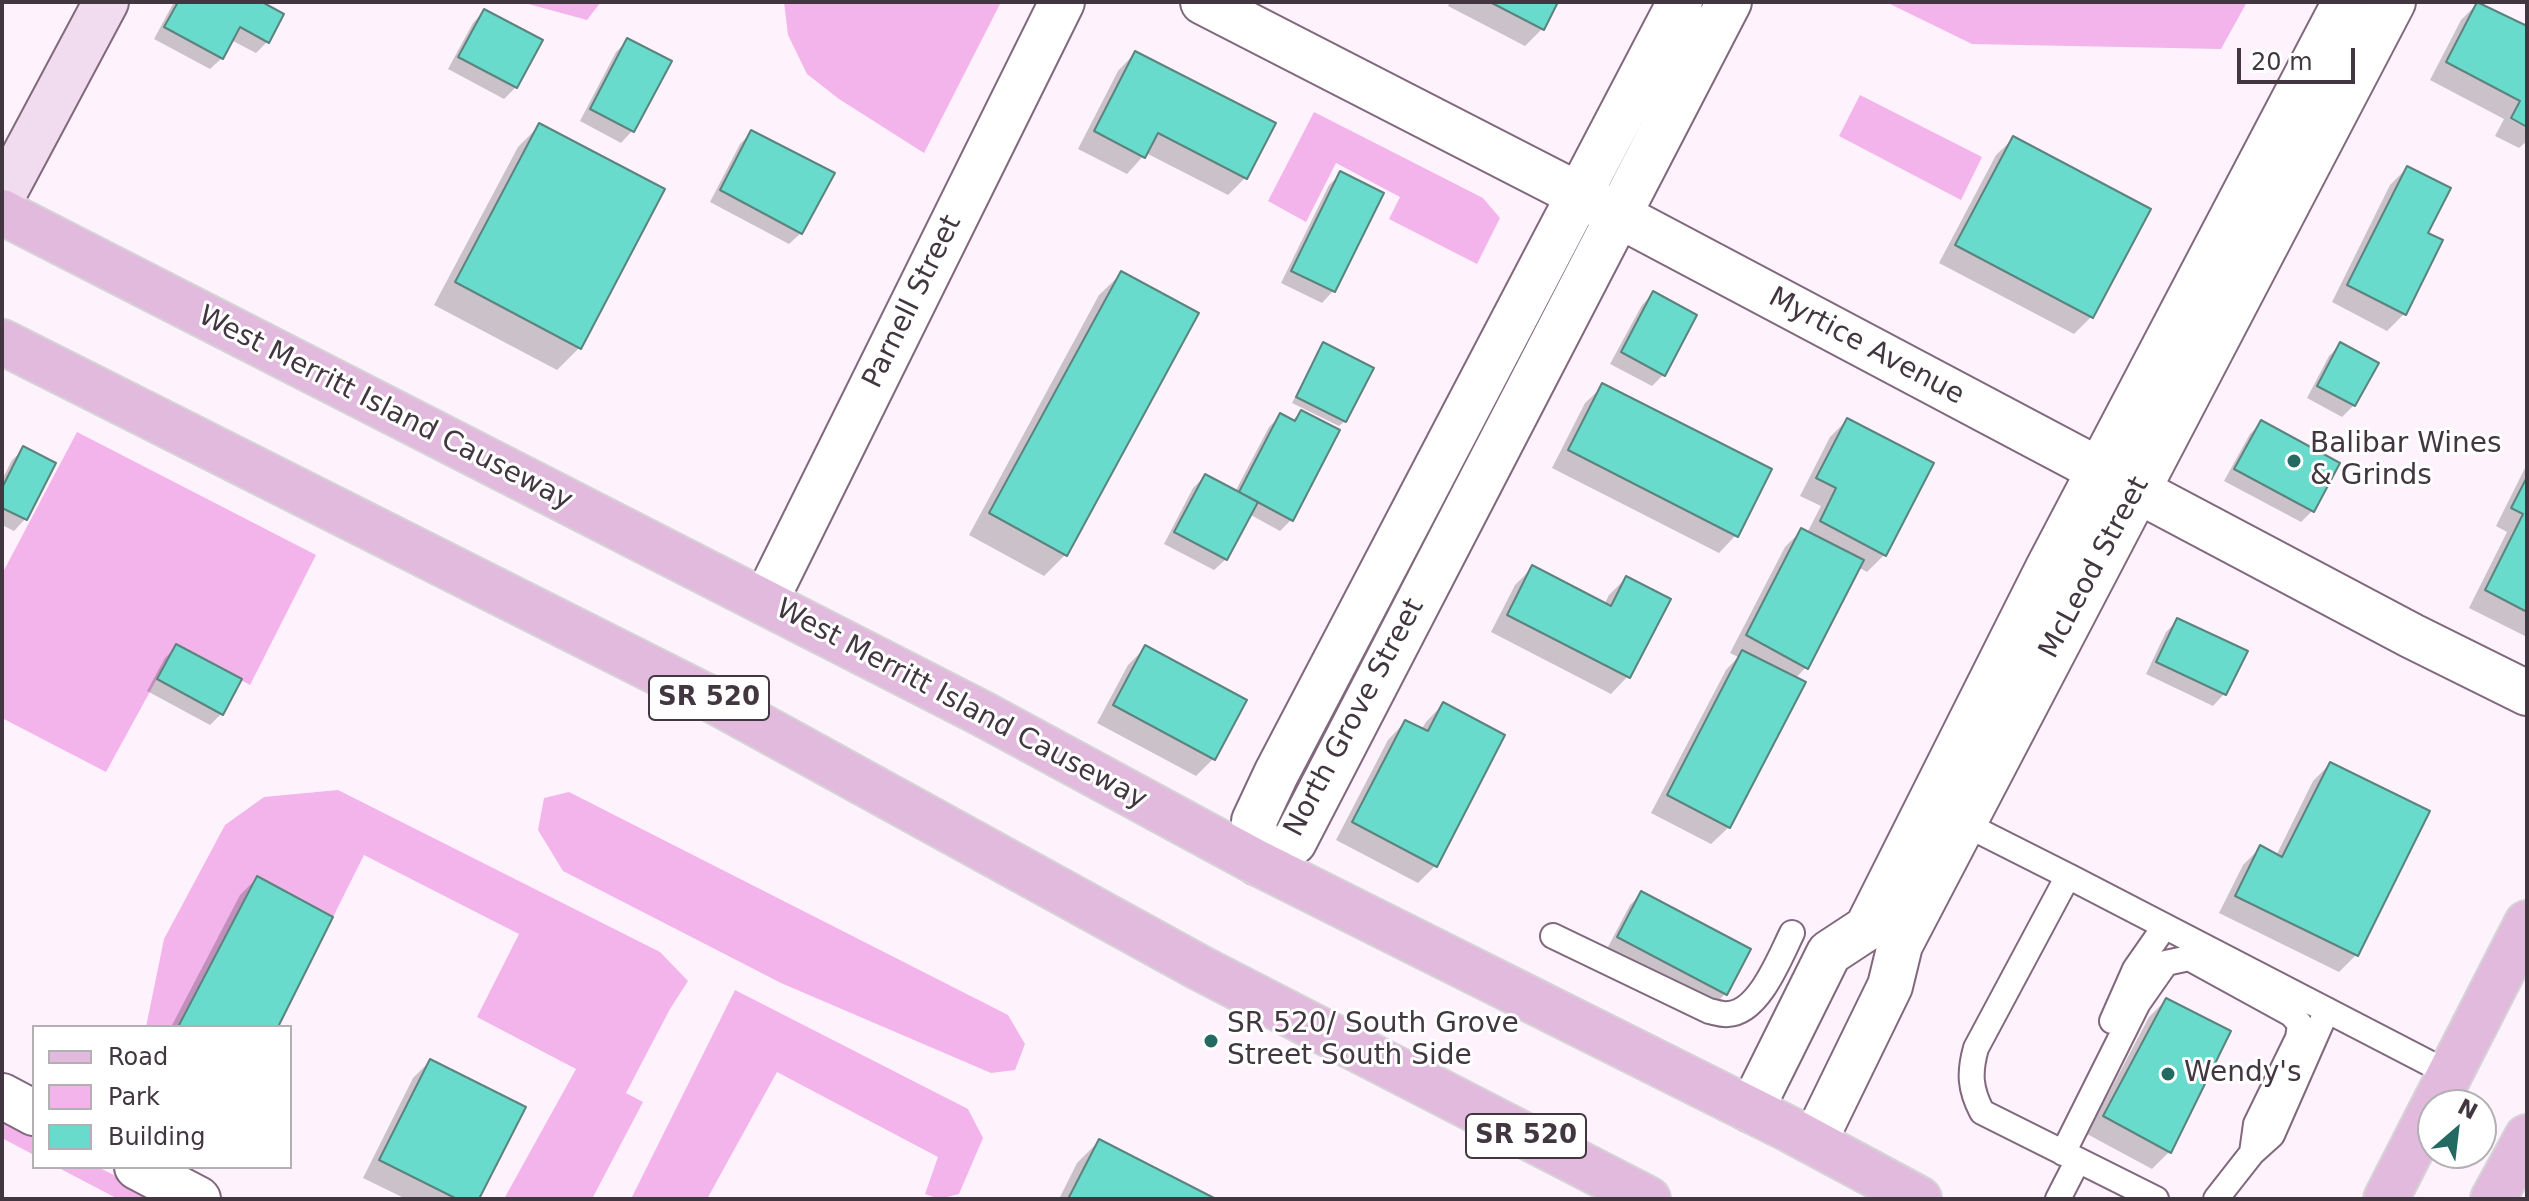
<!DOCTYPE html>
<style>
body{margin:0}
#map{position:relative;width:2529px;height:1201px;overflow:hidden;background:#fef2fc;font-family:"DejaVu Sans",sans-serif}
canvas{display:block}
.frame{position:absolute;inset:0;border:4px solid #423740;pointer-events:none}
.legend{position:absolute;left:32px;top:1025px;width:260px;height:144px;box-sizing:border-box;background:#fff;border:2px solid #b3afb3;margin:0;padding:10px 14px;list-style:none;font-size:24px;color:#423740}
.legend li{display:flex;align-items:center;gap:16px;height:40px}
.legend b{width:40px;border:2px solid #b3afb3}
.north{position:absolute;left:2417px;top:1089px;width:80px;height:80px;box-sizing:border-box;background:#fff;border:2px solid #b3afb3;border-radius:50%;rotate:28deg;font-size:22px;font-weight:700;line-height:32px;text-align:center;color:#423740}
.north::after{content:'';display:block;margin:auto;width:28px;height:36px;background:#226a62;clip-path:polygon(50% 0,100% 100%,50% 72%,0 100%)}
.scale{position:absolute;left:2237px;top:48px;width:118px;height:36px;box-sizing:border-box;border:4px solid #423740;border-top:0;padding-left:10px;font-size:24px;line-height:28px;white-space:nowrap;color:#423740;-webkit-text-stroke:6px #fff;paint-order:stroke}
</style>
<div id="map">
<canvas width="2529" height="1201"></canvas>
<div class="frame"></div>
<ul class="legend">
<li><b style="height:10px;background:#e2badd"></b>Road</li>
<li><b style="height:22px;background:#f3b4eb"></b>Park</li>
<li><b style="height:22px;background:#68dbcd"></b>Building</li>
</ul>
<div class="north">N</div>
<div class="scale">20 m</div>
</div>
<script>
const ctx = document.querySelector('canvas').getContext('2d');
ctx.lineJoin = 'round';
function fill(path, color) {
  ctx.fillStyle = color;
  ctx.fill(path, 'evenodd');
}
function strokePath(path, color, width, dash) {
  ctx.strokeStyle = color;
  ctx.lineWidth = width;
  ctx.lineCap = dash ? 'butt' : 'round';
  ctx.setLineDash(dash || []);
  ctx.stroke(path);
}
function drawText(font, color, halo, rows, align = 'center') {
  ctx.font = font + ' "DejaVu Sans",sans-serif';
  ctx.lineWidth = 6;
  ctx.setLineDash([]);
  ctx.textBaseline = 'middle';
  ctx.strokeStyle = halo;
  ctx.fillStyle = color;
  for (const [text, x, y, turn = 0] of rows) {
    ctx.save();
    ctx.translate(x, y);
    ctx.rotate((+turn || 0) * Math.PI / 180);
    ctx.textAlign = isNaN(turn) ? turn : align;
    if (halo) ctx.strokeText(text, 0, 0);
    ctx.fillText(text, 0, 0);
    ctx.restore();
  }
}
const green = new Path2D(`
 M521 2H601L587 20Z
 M784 2H1001L924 153 839 99 807 74 788 35Z
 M1892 2H2247L2221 49 1972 44 1890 4Z
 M1860 95 1982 157 1961 200 1839 136Z
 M1314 112 1483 198 1500 218 1477 264 1389 219 1400 197 1336 163 1306 222 1268 201Z
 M77 432 316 555 250 685 176 644 106 772 2 718V574Z
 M338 790 660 952 688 981 670 1009 626 1093 643 1102 592 1199H504L576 1069 477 1017 519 934 364 855 333 917 256 876 178 1027H146L164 939 225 825 264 797Z
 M569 792 1008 1015 1025 1044 1015 1070 991 1073 781 983 563 871 538 830 544 798Z
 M735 990 968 1109 983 1138 959 1194 939 1199 925 1194 938 1157 777 1072 707 1199H631Z
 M2 1119 34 1135V1155L2 1138Z
 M57 1167H98L161 1199H118Z`);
const shadow = new Path2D(`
 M174 2H258L267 42 256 53 231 40 222 58 210 69 154 39Z
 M1450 2H1556L1542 29 1525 46 1448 6Z
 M2478 3 2527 28V141L2519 148 2495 136 2504 119 2430 80 2461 20Z
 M484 11 516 87 504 99 448 69 473 23Z
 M628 40 669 62 632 131 621 143 580 121 616 52Z
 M1135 53 1245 178 1228 195 1146 153 1127 174 1078 149 1118 71Z
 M540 125 579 348 557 370 434 305 518 147Z
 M752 132 801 233 789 244 710 202 740 144Z
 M2014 138 2148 210 2091 317 2074 334 1939 263 1996 155Z
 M2407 168 2425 234 2404 314 2387 331 2332 302 2390 185Z
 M1341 174 1381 194 1333 291 1322 303 1281 283 1329 185Z
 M1122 273 1066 554 1044 576 969 535 1099 295Z
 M1653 294 1663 375 1652 386 1610 364 1642 305Z
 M1324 345 1345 421 1339 426 1292 403 1319 350Z
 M2340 345 2354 405 2342 417 2307 398 2329 356Z
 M1603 386 1736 535 1719 553 1552 468 1585 403Z
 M1301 412 1291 520 1280 531 1249 514 1226 559 1214 570 1164 544 1193 488 1205 476 1235 492 1269 427 1280 416 1292 421Z
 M1847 420 1885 554 1867 572 1858 567 1806 667 1795 679 1729 827 1711 844 1651 813 1726 670 1738 657 1730 653 1785 547 1802 530 1807 533 1821 506 1800 496 1830 437Z
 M2261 423 2312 511 2301 522 2224 481 2250 434Z
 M24 449 53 464 25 519 14 531 2 525V480L12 460Z
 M2527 464V637L2469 608 2507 532 2496 526Z
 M1532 568 1604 605 1609 595 1626 578 1628 676 1611 694 1491 632 1515 585Z
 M2178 620 2224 694 2213 706 2146 674 2166 632Z
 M177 646 222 713 210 725 147 691 165 658Z
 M1145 648 1214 758 1196 776 1097 723 1128 665Z
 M1443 704 1435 866 1418 883 1336 840 1388 740 1405 722 1421 730 1426 722Z
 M2330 764 2427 812 2356 955 2339 972 2219 913 2243 865 2260 848 2276 856 2313 781Z
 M257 878 276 1027H171L240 895Z
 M1642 893 1725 994 1714 1005 1607 949 1630 905Z
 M2166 1000 2169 1152 2152 1169 2087 1134 2149 1017Z
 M430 1061 477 1199H406L363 1178 413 1078Z
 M1099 1141 1212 1199H1059L1077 1163Z`);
const building = new Path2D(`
 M178 2H262L284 14 269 43 240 27 223 59 164 27Z
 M1490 2H1558L1544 30Z
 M2477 2 2527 26V127L2511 118 2520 101 2446 62Z
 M484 9 543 40 517 88 458 57Z
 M627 38 672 61 634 132 590 109Z
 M1135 51 1276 123 1247 179 1158 133 1145 158 1094 131Z
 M539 123 665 189 581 349 455 282Z
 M751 130 835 173 802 234 720 190Z
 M2013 136 2151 209 2093 318 1955 245Z
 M2407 166 2451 188 2428 233 2443 240 2406 315 2347 285Z
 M1340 171 1384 193 1335 292 1291 271Z
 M1121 271 1199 313 1067 556 989 513Z
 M1653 291 1697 315 1665 376 1621 352Z
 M1323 342 1374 368 1346 422 1296 397Z
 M2340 342 2379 363 2355 406 2317 386Z
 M1602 383 1772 469 1738 537 1568 450Z
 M1301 410 1340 430 1293 521 1239 492 1280 413 1295 421Z
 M1847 418 1934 463 1886 556 1820 521 1836 488 1816 478Z
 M2261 420 2340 463 2314 512 2234 469Z
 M23 446 56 463 27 520 2 508V488Z
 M1205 474 1258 502 1227 560 1174 532Z
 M2527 477V612L2485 590 2523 514 2511 508Z
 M1801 528 1864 560 1808 669 1746 635Z
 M1532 565 1611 606 1626 576 1671 599 1630 678 1507 615Z
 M2177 618 2248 651 2226 695 2156 662Z
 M176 644 242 679 223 715 157 679Z
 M1145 645 1247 700 1215 760 1113 705Z
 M1742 650 1806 682 1730 828 1667 795Z
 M1443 702 1505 735 1437 867 1352 822 1405 720 1428 731Z
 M2330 762 2430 811 2358 956 2235 896 2260 845 2282 857Z
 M257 876 333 917 278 1027H178Z
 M1641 891 1751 949 1727 995 1617 937Z
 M2166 998 2231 1031 2171 1153 2103 1116Z
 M430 1059 526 1107 479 1199H457L379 1160Z
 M1099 1139 1216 1199H1068Z`);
const lane = new Path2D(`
 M1957 820 2068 876
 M1553 936 1709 1011C1715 1012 1722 1015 1728 1014 1759 1013 1780 957 1792 933
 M2112 1021 2135 969 2165 926
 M2063 1153 2138 1003 2166 963 2189 958 2291 1014 2300 1024 2298 1038 2256 1124 2252 1153
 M2058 1199 2078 1160
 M2156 1199 1982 1112C1970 1089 1969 1073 1976 1048L2068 876 2450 1074
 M2216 1199 2252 1153 2272 1135 2327 1010`);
const street = new Path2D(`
 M1203 2 1618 215 2412 636 2527 693
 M1680 2 1276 774 1254 821 1258 863 1294 842 1729 2
 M765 602 1062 2
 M2 1096 34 1113
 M1751 1110 1829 953 1867 928 2048 568 2345 2
 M1814 1142 1890 986 1900 945 2393 2
 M137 1167 198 1199`);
const secondary = new Path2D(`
 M2 197 106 2`);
const primary = new Path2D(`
 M2 212 983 714 1258 863 1789 1129 1919 1199
 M2 342 713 700 1200 968 1648 1199
 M2434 1105 2527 923
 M2386 1199 2433 1107
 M2493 1199 2527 1137`);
const markers = [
 [2294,461,8,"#226a62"],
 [1211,1041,8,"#226a62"],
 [2168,1074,8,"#226a62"]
];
const shields = [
 [709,698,120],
 [1526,1136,120]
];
const shieldNames = [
 ["SR 520",709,698],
 ["SR 520",1526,1136]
];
const streetNames = [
 ["Parnell Street",913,302,-64],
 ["Myrtice Avenue",1866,347,28],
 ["West Merritt Island Causeway",385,409,27],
 ["McLeod Street",2095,568,-62],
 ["West Merritt Island Causeway",961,705,28],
 ["North Grove Street",1355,718,-62]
];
const poiNames = [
 ["Balibar Wines",2310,445],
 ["& Grinds",2310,477],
 ["SR 520/ South Grove",1227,1025],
 ["Street South Side",1227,1057],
 ["Wendy's",2184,1074]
];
fill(green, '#f3b4eb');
fill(shadow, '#0003');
fill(building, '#68dbcd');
strokePath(building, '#5c837d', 2);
strokePath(lane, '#81687d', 28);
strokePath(street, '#81687d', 48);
strokePath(secondary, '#81687d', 48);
strokePath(primary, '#d5d3d5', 48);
strokePath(lane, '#fff', 24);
strokePath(street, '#fff', 44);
strokePath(secondary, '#f0dcee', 44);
strokePath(primary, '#e2badd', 44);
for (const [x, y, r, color] of markers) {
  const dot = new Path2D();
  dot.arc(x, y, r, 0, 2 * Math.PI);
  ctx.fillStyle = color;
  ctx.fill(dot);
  strokePath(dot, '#fff', 3);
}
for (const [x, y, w] of shields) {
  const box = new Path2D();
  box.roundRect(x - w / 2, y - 22, w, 44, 6);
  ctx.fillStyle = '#fff';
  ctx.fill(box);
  strokePath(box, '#423740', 2);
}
drawText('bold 26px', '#423740', null, shieldNames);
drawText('28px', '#423740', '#fff', streetNames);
drawText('28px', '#423740', '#fff', poiNames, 'left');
</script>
